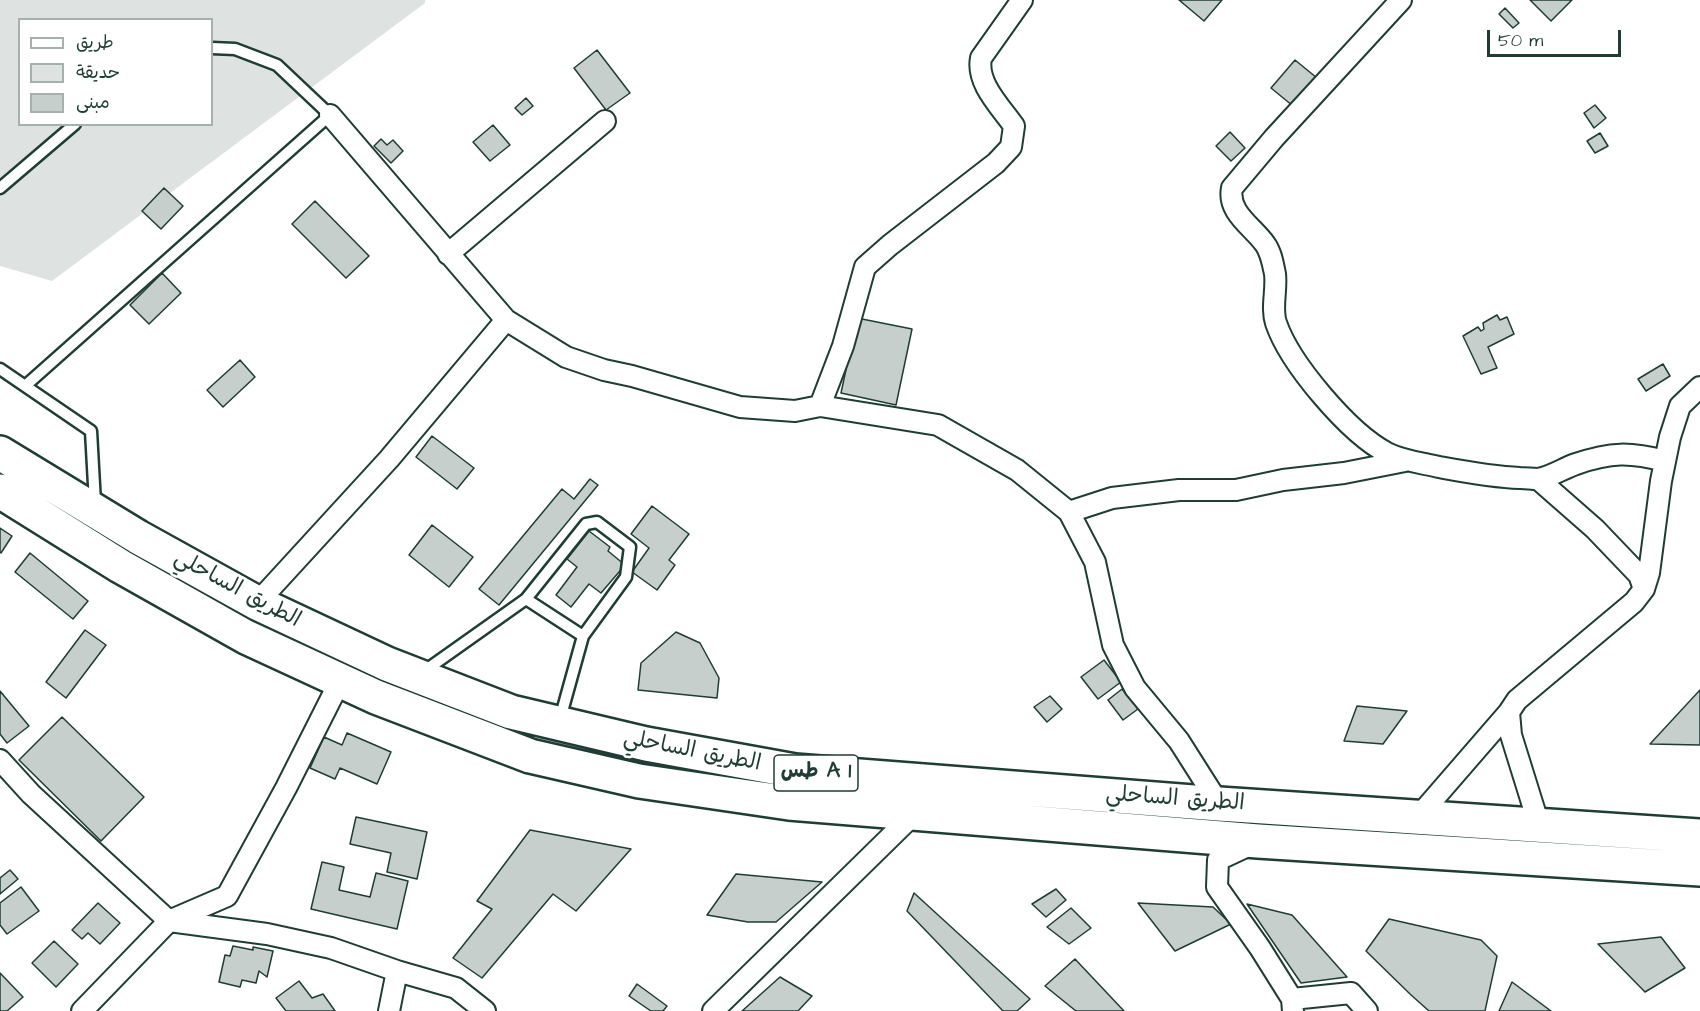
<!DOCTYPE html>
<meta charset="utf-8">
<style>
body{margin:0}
#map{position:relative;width:1700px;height:1011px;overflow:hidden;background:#fff;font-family:"Architects Daughter","Playpen Sans Arabic",sans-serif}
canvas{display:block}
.legend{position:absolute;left:18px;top:18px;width:195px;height:108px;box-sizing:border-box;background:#fff;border:2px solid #a5b1ae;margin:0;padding:8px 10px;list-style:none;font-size:18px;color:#1f3d34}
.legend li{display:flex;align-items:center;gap:12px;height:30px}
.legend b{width:30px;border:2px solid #a5b1ae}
.scale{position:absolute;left:1487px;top:30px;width:134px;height:27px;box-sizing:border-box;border:3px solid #1f3d34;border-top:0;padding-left:8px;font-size:18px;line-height:21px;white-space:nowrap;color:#1f3d34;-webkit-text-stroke:4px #fff;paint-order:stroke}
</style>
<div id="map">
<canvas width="1700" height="1011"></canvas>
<ul class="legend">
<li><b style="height:8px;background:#fff"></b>طريق</li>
<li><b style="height:16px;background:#dee3e2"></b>حديقة</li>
<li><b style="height:16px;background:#c7cfcc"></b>مبنى</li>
</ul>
<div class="scale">50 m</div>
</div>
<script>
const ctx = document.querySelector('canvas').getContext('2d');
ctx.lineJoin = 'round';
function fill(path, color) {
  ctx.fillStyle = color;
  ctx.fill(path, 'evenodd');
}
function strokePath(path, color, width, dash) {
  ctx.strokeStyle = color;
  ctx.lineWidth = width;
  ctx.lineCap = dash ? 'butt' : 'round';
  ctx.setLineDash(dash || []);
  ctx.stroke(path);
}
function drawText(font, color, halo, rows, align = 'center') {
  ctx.font = font + ' "Architects Daughter","Playpen Sans Arabic",sans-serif';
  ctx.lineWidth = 5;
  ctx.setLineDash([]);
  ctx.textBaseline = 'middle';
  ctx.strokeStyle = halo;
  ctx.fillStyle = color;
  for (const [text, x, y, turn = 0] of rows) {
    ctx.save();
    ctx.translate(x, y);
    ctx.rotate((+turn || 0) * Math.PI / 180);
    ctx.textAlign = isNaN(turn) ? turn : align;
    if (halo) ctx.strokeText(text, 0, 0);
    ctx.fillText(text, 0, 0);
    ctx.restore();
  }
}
const green = new Path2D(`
 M0 0H425V3L52 281 0 266ZM20 20H212V124H20Z`);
const building = new Path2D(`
 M1179 0H1222L1204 21Z
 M1530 0H1572L1551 21Z
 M1505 8 1519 23 1513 28 1499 14Z
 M597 50 630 93 606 110 574 68Z
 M1295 60 1317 78 1293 106 1271 88Z
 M526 98 533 106 522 115 515 108Z
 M1595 105 1606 118 1594 128 1584 113Z
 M493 125 510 145 490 161 473 142Z
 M1230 132 1245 148 1231 161 1216 146Z
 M1600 133 1608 146 1595 153 1587 141Z
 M381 139 387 145 393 140 403 151 391 163 374 146Z
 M164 188 183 206 161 229 142 211Z
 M315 201 369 256 346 278 292 224Z
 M162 273 181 293 149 324 130 305Z
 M1497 315 1500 320 1507 317 1514 334 1488 347 1497 368 1481 374 1463 336 1478 327 1481 331 1484 329 1483 323Z
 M857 318 912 329 896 405 841 393Z
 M240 360 255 377 223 407 207 390Z
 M1663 364 1670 376 1646 391 1638 379Z
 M432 436 474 468 457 489 416 457Z
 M590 479 598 485 499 605 479 589 562 489 574 499Z
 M652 506 689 534 669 560 675 565 657 590 632 572 649 548 631 534Z
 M432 525 473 557 449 587 409 555Z
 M0 528 12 536 1 553 0 552Z
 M589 531 610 547 608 551 625 565 601 593 589 584 571 607 556 595 577 567 567 559Z
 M30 553 88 601 73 619 15 572Z
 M85 630 106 645 66 698 46 682Z
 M676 632 700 643 719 678 717 698 638 690 641 663Z
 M1104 660 1121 682 1098 699 1081 677Z
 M1122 689 1138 709 1123 720 1108 700Z
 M1700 690V745L1650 744Z
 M0 691 29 726 7 743 0 734Z
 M1050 696 1062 709 1047 722 1034 707Z
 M1357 706 1407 711 1383 744 1344 741Z
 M62 717 144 797 101 841 19 760Z
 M347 733 391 752 377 784 340 768 335 779 310 768 324 737 342 745Z
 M356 817 427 832 417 879 387 872 391 853 350 844Z
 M530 830 631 849 576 911 553 894 482 978 453 958 492 909 477 901Z
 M322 862 344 867 339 890 370 897 376 873 408 881 397 929 311 909Z
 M10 870 18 879 0 894V878Z
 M736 874 822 882 776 922H748L707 915Z
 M21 887 39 911 7 934 0 925V903Z
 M1056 889 1066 900 1046 917 1032 904Z
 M914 893 1030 999 1017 1011H1003L907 911Z
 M98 903 120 923 100 944 88 933 82 939 72 930Z
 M1138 903 1213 907 1231 924 1175 951Z
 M1247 904 1292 915 1347 977 1301 983Z
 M1071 908 1091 928 1069 944 1047 927Z
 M1389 919 1481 940 1497 956 1485 1011H1429L1410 994 1366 951Z
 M1661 937 1685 968 1645 992 1598 944Z
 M54 941 78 964 56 987 32 963Z
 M233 946 253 950V947L273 951 267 977 259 971 256 983 242 980 240 987 219 982 225 955 230 956Z
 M1075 959 1124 1011H1076L1045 986Z
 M0 973 23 997 7 1011H0Z
 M780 977 812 996 798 1011H742Z
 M299 981 312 998 323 994 335 1011H286L276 998Z
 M1512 982 1551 1011H1499Z
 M637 984 667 1006 663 1011H651L629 996Z`);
const service = new Path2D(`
 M0 188 75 124
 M0 369 91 431 95 503
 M25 386 330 115 277 65 235 49 212 48
 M526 599 586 524 597 522 630 547 626 577 583 636
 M423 672 526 599 583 636 560 719`);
const minor = new Path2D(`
 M1401 0 1274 138 1232 188C1227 212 1252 226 1265 244 1271 252 1273 264 1275 274 1277 290 1271 308 1276 323 1290 364 1349 433 1387 453 1403 461 1422 463 1439 467 1466 472 1492 477 1520 478 1526 478 1532 479 1538 479 1551 477 1564 468 1576 464 1611 452 1630 452 1665 461
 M330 115 506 320 566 357 604 370 632 376 740 407 795 411 820 406 938 425 1017 470 1069 512 1095 562 1113 645 1135 688 1179 741 1219 804
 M448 254 605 121
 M820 406 843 346 865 267 890 245 996 163 1011 147 1014 126C1000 106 976 83 981 58L1022 0
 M1538 479 1595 529 1639 575 1644 589
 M1069 512 1112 498 1179 490H1236L1283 480 1344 473 1405 461
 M257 603 389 459 506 320
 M340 681 286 788 227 896 169 921 267 934 331 948 397 971
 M0 760 31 794 169 921 82 1011
 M1418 817 1509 712
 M1539 825 1511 735 1509 712 1517 700 1634 602 1644 589 1649 573 1661 481 1670 437 1680 406 1700 387
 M1250 845 1218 860 1217 887 1260 948 1292 999 1293 1011
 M1292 999 1351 993 1367 1011
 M389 1011 397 971 456 988 485 1011
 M713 1011 915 813`);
const trunk = new Path2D(`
 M0 453 138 537 257 603 387 664 511 712 646 744 795 771 1219 804 1700 836
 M0 491 120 566 246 637 376 697 530 756 639 781 789 803 1258 841 1700 869`);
const shields = [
 [816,773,84]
];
const shieldNames = [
 ["طس A 1",816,773]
];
const streetNames = [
 ["الطريق الساحلي",237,590,28],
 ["الطريق الساحلي",692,752,11],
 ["الطريق الساحلي",1175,800,4]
];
fill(green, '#dee3e2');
fill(building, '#c7cfcc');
strokePath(building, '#1f3d34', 1.5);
strokePath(service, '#1f3d34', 15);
strokePath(minor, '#1f3d34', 24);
strokePath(trunk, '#1f3d34', 38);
strokePath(service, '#fff', 10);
strokePath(minor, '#fff', 20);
strokePath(trunk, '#fff', 33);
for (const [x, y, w] of shields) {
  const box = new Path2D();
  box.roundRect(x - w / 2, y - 18, w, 36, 4.5);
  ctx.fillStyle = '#fff';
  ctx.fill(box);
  strokePath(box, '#1f3d34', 1.5);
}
drawText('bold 21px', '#1f3d34', null, shieldNames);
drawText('22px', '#1f3d34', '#fff', streetNames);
</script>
